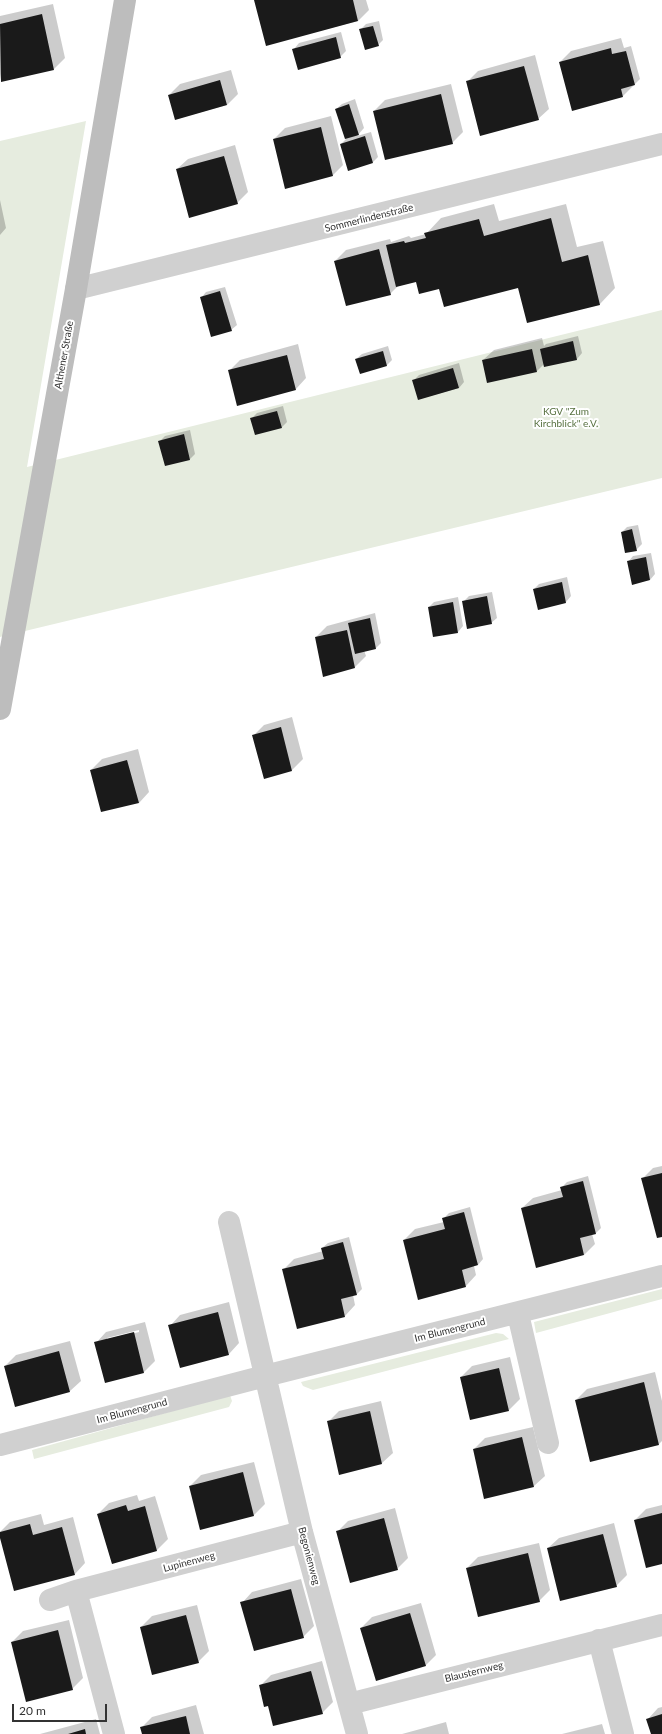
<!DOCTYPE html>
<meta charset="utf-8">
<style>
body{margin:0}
#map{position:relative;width:662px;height:1734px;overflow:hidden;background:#fff;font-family:Lato,sans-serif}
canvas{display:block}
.scale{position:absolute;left:12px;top:1704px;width:95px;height:18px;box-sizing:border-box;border:2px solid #333;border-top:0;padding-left:5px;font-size:12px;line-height:14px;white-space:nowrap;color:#333;-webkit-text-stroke:3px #fff;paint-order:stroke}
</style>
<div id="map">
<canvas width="662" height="1734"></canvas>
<div class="scale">20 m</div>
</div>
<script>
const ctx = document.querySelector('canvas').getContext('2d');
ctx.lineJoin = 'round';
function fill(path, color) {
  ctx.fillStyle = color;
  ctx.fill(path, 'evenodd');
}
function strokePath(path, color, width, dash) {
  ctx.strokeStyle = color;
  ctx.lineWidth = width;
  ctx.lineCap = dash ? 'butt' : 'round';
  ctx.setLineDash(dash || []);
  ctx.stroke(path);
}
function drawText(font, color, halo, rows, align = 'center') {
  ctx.font = font + ' Lato,sans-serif';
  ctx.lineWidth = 4;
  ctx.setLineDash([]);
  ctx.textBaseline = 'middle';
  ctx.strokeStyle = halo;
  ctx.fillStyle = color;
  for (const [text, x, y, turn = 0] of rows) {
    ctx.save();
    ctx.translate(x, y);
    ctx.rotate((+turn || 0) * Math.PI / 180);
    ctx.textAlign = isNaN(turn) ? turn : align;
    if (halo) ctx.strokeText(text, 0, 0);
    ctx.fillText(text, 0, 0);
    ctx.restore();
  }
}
const green = new Path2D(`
 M86 121 27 467 662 310V478L0 637V141Z
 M662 1289V1299L536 1333 534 1322Z
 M496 1333 503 1334 509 1339 313 1390 303 1386 301 1382Z
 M230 1395 232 1401 229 1407 34 1459 32 1450Z`);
const shadow = new Path2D(`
 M255 0H366L369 10 358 21 267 44Z
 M53 4 65 58 54 69 1 81 0 74V16Z
 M379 21 383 40 378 45 360 30 366 24Z
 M341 32 346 51 340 57 294 49 299 43Z
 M621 38 624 48 631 46 640 79 623 96 560 62 571 51Z
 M535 55 549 109 538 119 467 82 478 71Z
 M231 70 238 94 227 105 176 119 169 95 180 84Z
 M451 84 463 132 452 143 374 111 385 100Z
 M355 99 364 128 357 136 371 132 378 157 373 162 348 169 341 144 346 139 336 109 342 104Z
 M331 116 343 165 332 176 274 139 285 128Z
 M235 145 248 192 237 203 177 169 188 159Z
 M0 200 6 228 0 235Z
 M494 204 499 221 566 204 577 247 603 241 615 288 600 304 518 287 439 286 417 281 398 286 390 294 335 261 346 250 390 239 391 242 409 236 411 238 426 234 441 218Z
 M225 287 237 325 231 330 201 298 206 292Z
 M578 336 582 353 577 359 544 366V364L537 371 483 360 494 350 542 338 544 346 546 344Z
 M298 344 306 378 296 389 229 371 240 360Z
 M388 346 392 360 387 365 360 373 356 359 362 354Z
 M459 363 464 382 459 388 419 399 414 380 419 375Z
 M283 406 287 422 282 427 252 418 257 413Z
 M190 430 195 454 190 459 165 465 160 441 165 436Z
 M638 525 642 544 636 550 622 532 627 527Z
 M651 553 655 574 650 580 633 583 628 562 633 556Z
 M567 577 571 596 566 602 539 609 534 589 539 584Z
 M492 592 497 618 491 623 463 602 469 596Z
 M458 597 463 626 458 632 434 636 429 607 434 602Z
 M375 613 381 643 376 648 364 650 366 656 355 667 324 675 316 637 327 626Z
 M292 717 303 759 292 770 264 778 254 735 264 725Z
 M138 749 149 792 139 803 91 770 102 759Z
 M662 1166V1236L642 1179 653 1168Z
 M588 1176 601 1228 596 1233 592 1234 595 1244 584 1255 522 1208 533 1198 562 1190V1187L567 1182Z
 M470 1207 483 1259 478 1265 474 1266 476 1275 466 1286 404 1240 415 1229 444 1222 443 1219 449 1213Z
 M349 1237 362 1289 357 1294 353 1295 355 1305 345 1316 283 1270 294 1259 323 1251 322 1248 328 1243Z
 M229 1302 239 1343 229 1354 170 1326 180 1315Z
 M145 1322 155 1361 144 1372 105 1382 96 1343 106 1332ZM139 1330V1332L107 1340V1338Z
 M70 1341 81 1381 70 1391 5 1366 16 1355Z
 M510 1357 520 1399 509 1410 461 1377 472 1366Z
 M655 1372 662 1401V1441L659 1444 591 1460 576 1400 587 1389Z
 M381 1401 393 1453 382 1463 340 1473 328 1422 339 1411Z
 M533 1427 545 1476 534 1486 485 1498 474 1449 485 1438Z
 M254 1462 265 1504 254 1515 201 1529 190 1486 201 1475Z
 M137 1495 139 1501 155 1496 168 1539 157 1550 112 1563 98 1514 109 1503Z
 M662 1505V1563L635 1520 646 1509Z
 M395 1508 408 1558 397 1569 337 1532 348 1521Z
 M41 1514 44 1525 73 1517 85 1563 75 1574 0 1534V1532L10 1522Z
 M614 1523 627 1575 616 1586 548 1548 559 1538Z
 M539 1543 550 1590 539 1601 467 1568 478 1557Z
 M301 1579 314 1626 303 1637 242 1603 252 1592Z
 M421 1603 436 1655 425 1666 361 1628 372 1617Z
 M197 1605 209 1651 198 1662 141 1627 152 1616Z
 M69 1620 83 1678 72 1689 12 1642 23 1631Z
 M322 1661 333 1702 322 1713 260 1686 271 1675Z
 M196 1705 204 1734H143L141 1728 152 1717Z
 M662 1707V1734H652L648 1719 658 1708Z
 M96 1719 100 1734H40Z
 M446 1722 449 1734H402Z
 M602 1724 605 1734H562Z`);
const building = new Path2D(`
 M254 0H353L358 21 266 46Z
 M42 14 54 70 1 82 0 24Z
 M373 26 379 46 365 50 359 29Z
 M336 37 341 58 298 70 292 49Z
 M611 48 612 54 626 51 635 85 621 89 623 97 572 111 559 62Z
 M524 66 539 120 480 136 466 81Z
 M220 80 227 105 175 120 168 95Z
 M441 94 453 144 385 160 373 111Z
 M349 104 359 135 345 139 335 109Z
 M321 127 333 176 285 189 273 139Z
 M365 136 373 163 348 171 340 144Z
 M224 156 238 204 189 218 176 169Z
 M551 218 562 262 588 255 600 305 527 323 518 288 444 307 439 289 419 294 416 282 396 287 386 245 404 241 405 243 426 238 424 233 479 219 484 236Z
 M379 249 391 295 346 306 334 261Z
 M220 291 232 331 211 337 200 297Z
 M573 341 577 360 544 367 540 349Z
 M532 349 537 372 487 383 482 360Z
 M383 351 387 366 360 374 355 359Z
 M287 355 296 390 237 406 228 370Z
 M453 368 459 388 418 400 412 380Z
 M277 411 282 428 255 435 250 418Z
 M184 434 190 460 165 466 158 441Z
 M632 529 637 551 625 553 621 532Z
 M646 557 650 580 632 585 627 561Z
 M562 582 566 603 538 610 533 589Z
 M487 596 492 624 467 629 462 601Z
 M453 602 458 633 433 637 428 607Z
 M370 618 376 649 355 654 348 623Z
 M347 630 355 668 323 677 315 637Z
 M281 727 292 771 264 779 252 735Z
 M127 760 139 803 101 812 90 770Z
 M662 1173V1237L657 1238 641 1178Z
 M583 1181 596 1234 580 1238 584 1255 536 1268 521 1208 563 1197 560 1187Z
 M464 1212 478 1265 462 1270 466 1287 418 1300 403 1240 445 1229 442 1218Z
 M343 1242 357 1295 341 1299 345 1317 297 1329 282 1269 324 1259 321 1248Z
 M218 1312 229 1355 180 1368 168 1325Z
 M134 1332 144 1373 105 1383 94 1342Z
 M59 1351 70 1392 15 1407 4 1366Z
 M499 1368 509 1411 470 1420 460 1377Z
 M644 1382 659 1445 590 1462 575 1400Z
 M370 1411 382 1464 339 1475 327 1421Z
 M522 1437 534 1487 484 1499 473 1449Z
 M243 1472 254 1516 200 1530 189 1486Z
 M126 1505 128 1511 145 1506 157 1551 112 1564 97 1514Z
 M662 1513V1564L646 1568 634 1520Z
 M384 1518 398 1570 350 1583 336 1531Z
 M30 1524 33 1535 62 1527 75 1575 14 1591 0 1538V1532Z
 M603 1534 617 1587 560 1601 547 1548Z
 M528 1553 540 1602 478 1617 466 1568Z
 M291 1589 304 1638 254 1651 240 1602Z
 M410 1613 426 1666 376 1681 360 1628Z
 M186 1615 199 1663 152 1675 140 1627Z
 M58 1630 73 1690 26 1702 11 1642Z
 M311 1671 323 1714 273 1726 268 1706 264 1707 259 1685Z
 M662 1714V1734H651L646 1719Z
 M186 1716 190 1734H142L140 1727Z
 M85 1729 86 1734H68Z`);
const street = new Path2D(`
 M76 289 662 144
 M229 1222 302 1532 357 1734
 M518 1314 548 1443
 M0 1445 265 1376 662 1276
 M76 1591 114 1734
 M50 1600 76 1591 302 1532
 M599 1640 623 1734
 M349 1704 662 1625`);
const secondary = new Path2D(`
 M0 709 76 289 125 0`);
const streetNames = [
 ["Sommerlindenstraße",369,218,-14],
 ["Althener Straße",64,355,-80],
 ["Im Blumengrund",450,1330,-14],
 ["Im Blumengrund",132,1411,-15],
 ["Begonienweg",309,1556,75],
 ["Lupinenweg",189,1562,-15],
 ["Blausternweg",474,1672,-14]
];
const parkNames = [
 ["KGV \"Zum",566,412],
 ["Kirchblick\" e.V.",566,424]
];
fill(green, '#e6ecdf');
fill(shadow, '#0003');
fill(building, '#1a1a1a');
strokePath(street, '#d0d0d0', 22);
strokePath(secondary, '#bdbdbd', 22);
drawText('10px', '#333', '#fff', streetNames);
drawText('10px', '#56703f', '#fff', parkNames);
</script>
